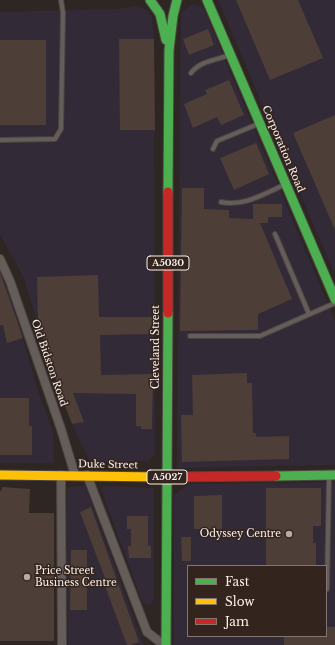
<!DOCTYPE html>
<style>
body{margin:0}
#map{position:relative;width:335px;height:645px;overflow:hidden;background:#2e2622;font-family:"Libre Baskerville",serif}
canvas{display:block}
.legend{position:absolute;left:187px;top:565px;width:140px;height:72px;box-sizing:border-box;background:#33241d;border:1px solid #837670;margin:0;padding:5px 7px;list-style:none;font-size:12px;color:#fcf1ed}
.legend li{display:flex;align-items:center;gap:8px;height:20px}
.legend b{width:20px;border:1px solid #837670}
</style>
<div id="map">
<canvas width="335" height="645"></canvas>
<ul class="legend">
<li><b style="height:5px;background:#4caf50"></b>Fast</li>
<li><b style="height:5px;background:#ffc107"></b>Slow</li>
<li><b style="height:5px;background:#c62828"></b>Jam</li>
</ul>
</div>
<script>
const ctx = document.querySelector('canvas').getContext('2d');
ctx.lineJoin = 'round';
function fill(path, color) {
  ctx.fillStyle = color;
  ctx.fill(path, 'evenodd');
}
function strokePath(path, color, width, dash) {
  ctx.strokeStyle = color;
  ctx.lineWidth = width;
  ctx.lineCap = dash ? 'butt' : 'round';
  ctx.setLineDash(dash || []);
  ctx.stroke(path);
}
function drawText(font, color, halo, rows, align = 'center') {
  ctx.font = font + ' "Libre Baskerville",serif';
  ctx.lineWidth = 3;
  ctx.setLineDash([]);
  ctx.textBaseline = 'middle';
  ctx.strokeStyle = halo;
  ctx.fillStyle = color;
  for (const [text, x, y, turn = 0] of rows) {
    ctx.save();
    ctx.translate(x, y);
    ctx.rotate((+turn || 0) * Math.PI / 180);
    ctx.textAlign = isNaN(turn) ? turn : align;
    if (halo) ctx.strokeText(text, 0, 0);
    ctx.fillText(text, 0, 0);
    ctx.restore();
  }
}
const industrial = new Path2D(`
 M218 0H335V275Z
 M192 4 203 7 335 321V465L177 468 181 13Z
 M135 6 147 10 152 17 154 39 155 454 148 461 90 462 72 424 60 393 23 276 0 235V12L119 9Z
 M0 272 13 303 36 385 53 432 54 463H0Z
 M335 482V645H174V495L189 484ZM188 566H326V636H188Z
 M85 486 144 645H68L67 487Z
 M104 486 154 488V599L151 604 146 605 142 601 101 489Z`);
const building = new Path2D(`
 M236 0H298L323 58 270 80Z
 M208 29 214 45 189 55 183 39Z
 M119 39H154L155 130H120Z
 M0 40H46V125H0Z
 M229 80 244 115 221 125 217 117 193 128 184 104 207 94 205 90Z
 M335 115V230L293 133Z
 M256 143 269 174 234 190 220 158Z
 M182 188H204V209L229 210V218L253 219V204H282V217H268V223H260L292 299 258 314V330L180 331Z
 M0 272 23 338 7 343 3 325H0Z
 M98 275 99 317H154V334L100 335 101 375 153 374 152 429H141V426H136V394L73 393 84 422 72 424 60 393 38 320 37 277Z
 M247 373V383H252L253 433H256V437L289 436V459L182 462 181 415H193L192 375Z
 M0 398H29V426H32V455H0Z
 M2 487 30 489 29 513H54V641H0V491L2 490Z
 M266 488H321V526H313V543H316V566H266Z
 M222 495V529H194V496Z
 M91 507 139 642 131 645H127L105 586H108L80 512Z
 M127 516H148V546L151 545V558H129L128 546H131V529H127Z
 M181 537H191V561H182Z
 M71 550H87V610H70Z
 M326 627H335V645H284V636H326Z`);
const lane = new Path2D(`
 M191 73C200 61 216 60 230 55
 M0 140 55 139 61 129 63 13 61 0
 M213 149 217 141 258 124
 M221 202C243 207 264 194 284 185
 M275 234 309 314
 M190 336H260L335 303
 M327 589 329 478`);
const street = new Path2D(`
 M0 259 10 281 61 429 75 475
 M61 475 62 645
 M87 475 147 632 164 645`);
const fast = new Path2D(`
 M150 0 160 14 166 40
 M207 0 335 299
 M168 192 169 50 173 16 177 0
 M276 476 335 475
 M166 645 168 313`);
const slow = new Path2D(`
 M0 475 162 477`);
const jam = new Path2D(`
 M168 313V192
 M162 477 276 476`);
const markers = [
 [289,534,4,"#b4aaa6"],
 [27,577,4,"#b4aaa6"]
];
const shields = [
 [168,263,42],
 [167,477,40]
];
const shieldNames = [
 ["A5030",168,263],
 ["A5027",167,477]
];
const streetNames = [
 ["Corporation Road",283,149,67],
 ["Cleveland Street",156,347,-90],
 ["Old Bidston Road",49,363,71],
 ["Duke Street",108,465,1]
];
const poiNames = [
 ["Odyssey Centre",281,534],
 ["Price Street",35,571,"left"],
 ["Business Centre",35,583,"left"]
];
fill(industrial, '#332a38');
fill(building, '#4d3e37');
strokePath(lane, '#4c4441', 6);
strokePath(street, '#4c4441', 10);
strokePath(fast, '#4c4441', 11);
strokePath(slow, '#4c4441', 11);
strokePath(jam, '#4c4441', 11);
strokePath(lane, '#645d5a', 4);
strokePath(street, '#645d5a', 8);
strokePath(fast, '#4caf50', 9);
strokePath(slow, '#ffc107', 9);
strokePath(jam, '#c62828', 9);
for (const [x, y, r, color] of markers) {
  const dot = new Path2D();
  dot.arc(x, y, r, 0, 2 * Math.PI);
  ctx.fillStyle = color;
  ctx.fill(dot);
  strokePath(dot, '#33241d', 1.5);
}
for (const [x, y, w] of shields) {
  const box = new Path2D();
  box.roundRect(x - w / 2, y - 7, w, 14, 3);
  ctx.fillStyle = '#33241d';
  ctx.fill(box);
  strokePath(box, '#fcf1ed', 1);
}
drawText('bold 9px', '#fcf1ed', null, shieldNames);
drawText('10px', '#fcf1ed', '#33241d', streetNames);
drawText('10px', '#fcf1ed', '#33241d', poiNames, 'right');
</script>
